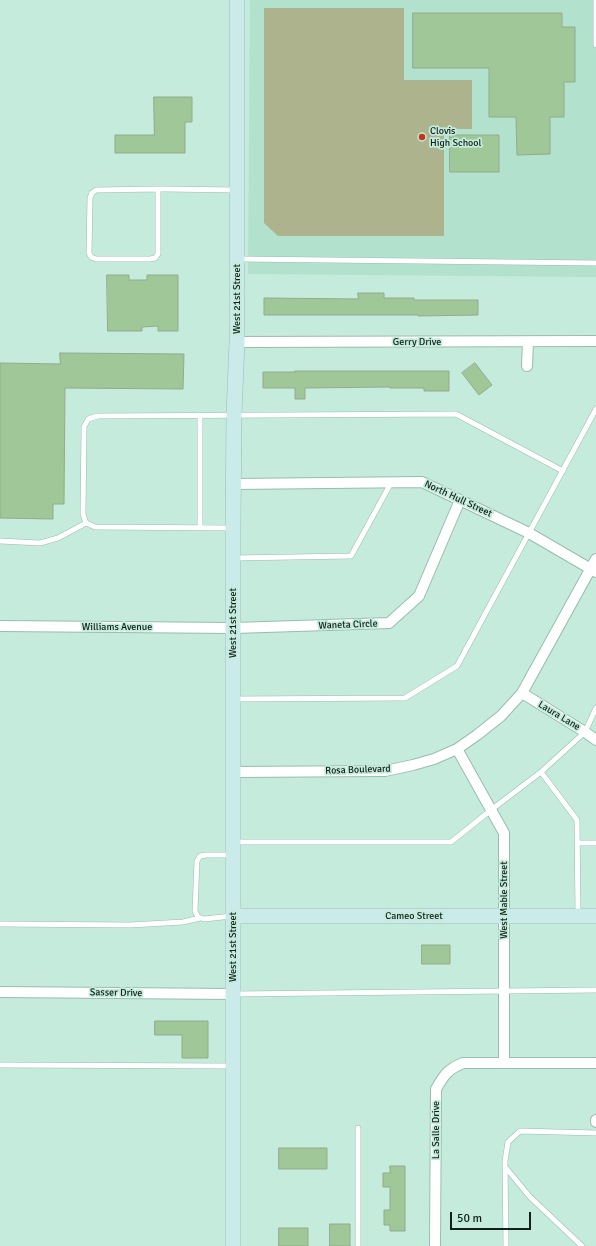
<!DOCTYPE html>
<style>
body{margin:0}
#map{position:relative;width:596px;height:1246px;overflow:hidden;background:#c4ebdb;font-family:Signika,sans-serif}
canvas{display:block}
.scale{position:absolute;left:450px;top:1212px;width:81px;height:18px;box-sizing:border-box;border:2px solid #11201a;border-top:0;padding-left:5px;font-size:12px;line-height:14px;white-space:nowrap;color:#11201a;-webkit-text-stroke:3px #c4ebdb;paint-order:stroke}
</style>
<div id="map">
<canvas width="596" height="1246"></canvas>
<div class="scale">50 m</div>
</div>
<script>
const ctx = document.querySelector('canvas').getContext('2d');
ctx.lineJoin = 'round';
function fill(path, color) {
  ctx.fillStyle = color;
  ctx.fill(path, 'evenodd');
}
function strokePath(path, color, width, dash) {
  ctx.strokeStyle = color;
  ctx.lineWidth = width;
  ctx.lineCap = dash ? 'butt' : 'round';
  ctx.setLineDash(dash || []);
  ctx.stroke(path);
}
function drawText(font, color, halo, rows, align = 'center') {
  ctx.font = font + ' Signika,sans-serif';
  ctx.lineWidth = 3.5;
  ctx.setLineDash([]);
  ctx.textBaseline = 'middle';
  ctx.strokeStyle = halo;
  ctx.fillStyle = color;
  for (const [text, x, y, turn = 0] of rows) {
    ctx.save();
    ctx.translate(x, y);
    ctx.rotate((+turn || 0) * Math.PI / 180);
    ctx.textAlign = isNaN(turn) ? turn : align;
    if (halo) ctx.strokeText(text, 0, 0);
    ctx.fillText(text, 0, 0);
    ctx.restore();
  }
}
const built = new Path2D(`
 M250 0H596V277L248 274Z`);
const green = new Path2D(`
 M264 8H404V80H472V129H444V236H278L264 223Z`);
const building = new Path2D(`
 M413 13H562V27H575V82H564V117H550V154L517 155 516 117H489V68H413Z
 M154 97H192V122H185V153H115V135H154Z
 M450 135H499V172H450Z
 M107 275H129V280H147V275H178V331H158V326L142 327V331H108Z
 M358 293H384V298H414V300H478V315L418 316V315H264V298L358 299Z
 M60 353 184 354 183 389 65 388 64 504H53V519L0 518V363L60 364Z
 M475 363 492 385 479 395 462 373Z
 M295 371H449V391H424V388H390V387L305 388V399H295V388H263V372H295Z
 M422 945H450V964H422Z
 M155 1021H208V1058H182V1035H155Z
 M279 1148H327V1169H279Z
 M390 1166H405V1231H390V1225H384V1210H390V1187H383V1173H390Z
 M330 1224H350V1246H330Z
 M279 1228H308V1246H279Z`);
const lane = new Path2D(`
 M596 0V45
 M158 189V254L155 258 150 259H96L91 257 89 253 90 198 92 193 96 190 158 189H165L236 190
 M239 259 596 263
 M200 415V528
 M231 528 95 527 86 523 83 514 84 427 88 419 98 416 456 414 563 471
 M0 541 40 543 58 538 86 523
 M234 558 351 556 391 483
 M235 699 405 698 457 666 596 409
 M541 772 577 820 578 915
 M234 842H451L491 810 541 772 585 732 596 708
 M578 843H596
 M231 855H206L200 856 197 861 195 911 198 917 204 919 232 916
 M0 924 130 925 183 922 200 918
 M235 994 596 990
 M0 1065 231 1066
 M506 1168 530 1197 582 1246
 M358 1246V1128
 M506 1246 505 1161 508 1142 520 1131 596 1133`);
const street = new Path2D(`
 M237 342 596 341
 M527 366 528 342
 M234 484 422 482 529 533 596 572
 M0 626 234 628 389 623 419 596 460 500
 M522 693 585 732 596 740
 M457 749 504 833V1063
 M233 772 385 771 413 765 434 759 457 749 477 735 501 716 522 693 596 559
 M0 992 232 994
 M596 1120V1122
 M435 1246 436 1089C444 1075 448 1069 463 1063H596`);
const secondary = new Path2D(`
 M233 916H596
 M233 1246V528L234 414 237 342V0`);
const markers = [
 [422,137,4,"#c1361d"]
];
const poiNames = [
 ["Clovis",430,131],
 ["High School",430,143]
];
const streetNames = [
 ["West 21st Street",237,299,-90],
 ["Gerry Drive",417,342],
 ["North Hull Street",458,499,25],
 ["West 21st Street",233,623,-90],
 ["Waneta Circle",348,625,-2],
 ["Williams Avenue",117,627],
 ["Laura Lane",559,716,31],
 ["Rosa Boulevard",358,770,-2],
 ["West Mable Street",504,900,-90],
 ["Cameo Street",414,916],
 ["West 21st Street",233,947,-90],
 ["Sasser Drive",116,993,1],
 ["La Salle Drive",436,1130,-90]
];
fill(built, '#b2e1ce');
fill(green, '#adb38d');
fill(building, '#9fc798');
strokePath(building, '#93aa8f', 1);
strokePath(lane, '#98bdae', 6);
strokePath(street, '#98bdae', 12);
strokePath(secondary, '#98bdae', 16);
strokePath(lane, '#fff', 5);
strokePath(street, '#fff', 10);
strokePath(secondary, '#cbebeb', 15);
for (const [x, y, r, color] of markers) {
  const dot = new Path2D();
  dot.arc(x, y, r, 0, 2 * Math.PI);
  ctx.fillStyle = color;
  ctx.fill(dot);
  strokePath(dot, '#c4ebdb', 1.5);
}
drawText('10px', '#11201a', '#c4ebdb', poiNames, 'left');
drawText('10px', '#11201a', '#c4ebdb', streetNames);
</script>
